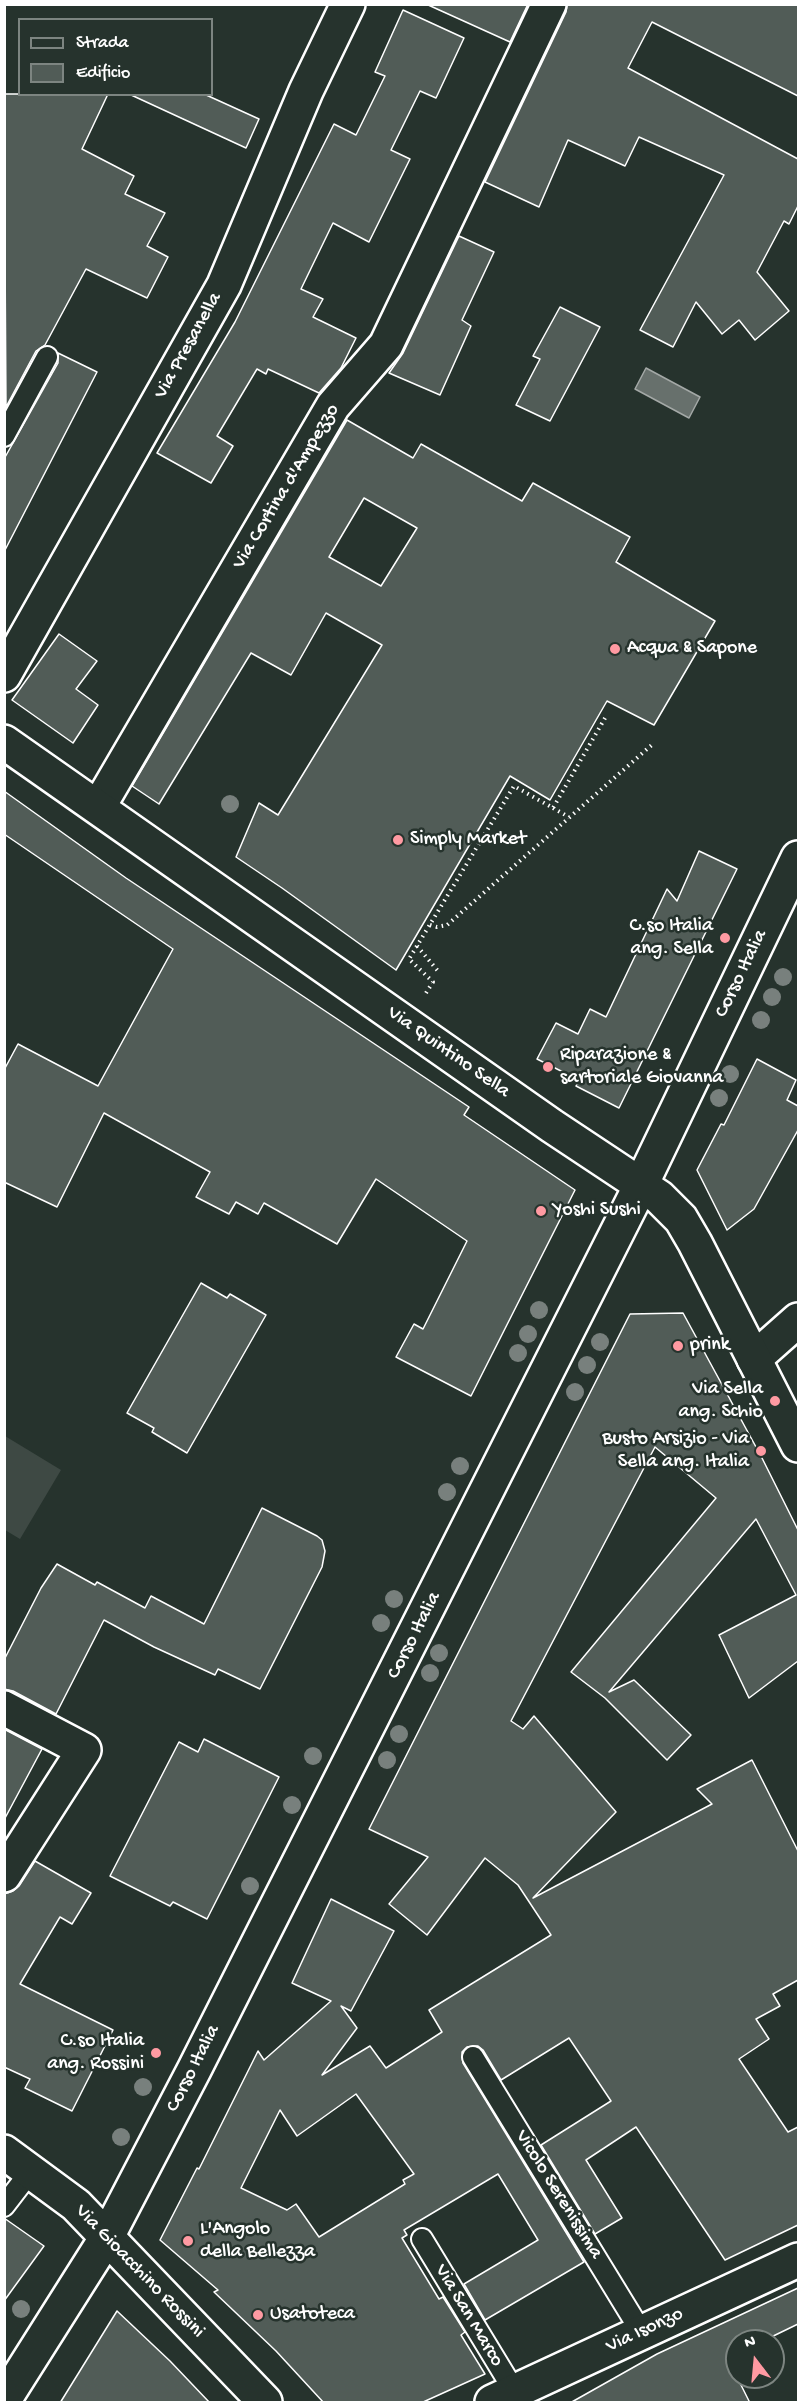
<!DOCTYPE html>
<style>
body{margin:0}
#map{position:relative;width:803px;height:2407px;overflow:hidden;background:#26332d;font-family:"Gochi Hand",sans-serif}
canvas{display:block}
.frame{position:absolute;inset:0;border:6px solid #fff;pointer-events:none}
.legend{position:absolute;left:18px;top:18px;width:195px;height:78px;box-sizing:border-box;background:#26332d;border:2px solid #7d8581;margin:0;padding:8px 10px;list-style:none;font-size:18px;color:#fff}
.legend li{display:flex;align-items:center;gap:12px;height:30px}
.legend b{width:30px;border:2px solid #7d8581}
.north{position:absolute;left:725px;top:2329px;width:60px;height:60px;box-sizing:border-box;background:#26332d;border:2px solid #7d8581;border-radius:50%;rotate:344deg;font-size:16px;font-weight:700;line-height:24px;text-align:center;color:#fff}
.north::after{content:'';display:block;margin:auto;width:21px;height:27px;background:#ff9aa2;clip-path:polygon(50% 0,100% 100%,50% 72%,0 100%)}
</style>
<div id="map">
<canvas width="803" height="2407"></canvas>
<div class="frame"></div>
<ul class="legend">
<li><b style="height:8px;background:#26332d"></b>Strada</li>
<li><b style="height:16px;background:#515c57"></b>Edificio</li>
</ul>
<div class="north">N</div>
</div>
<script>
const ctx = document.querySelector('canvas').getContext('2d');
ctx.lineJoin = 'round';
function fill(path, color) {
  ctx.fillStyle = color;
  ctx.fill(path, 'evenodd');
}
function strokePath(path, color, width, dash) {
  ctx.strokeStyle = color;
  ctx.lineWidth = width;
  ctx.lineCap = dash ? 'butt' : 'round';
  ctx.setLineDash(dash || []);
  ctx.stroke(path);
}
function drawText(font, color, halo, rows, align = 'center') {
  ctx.font = font + ' "Gochi Hand",sans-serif';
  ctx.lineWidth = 5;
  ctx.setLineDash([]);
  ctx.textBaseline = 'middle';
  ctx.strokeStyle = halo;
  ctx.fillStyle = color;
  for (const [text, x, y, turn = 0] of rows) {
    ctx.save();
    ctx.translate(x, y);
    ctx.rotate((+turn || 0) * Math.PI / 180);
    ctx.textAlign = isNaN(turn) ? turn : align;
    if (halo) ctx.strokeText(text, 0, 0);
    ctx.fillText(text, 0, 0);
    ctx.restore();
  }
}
const green = new Path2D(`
 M5 1436 61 1470 20 1539 5 1530Z`);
const water = new Path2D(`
 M646 368 700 397 689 418 635 389Z`);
const building = new Path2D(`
 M426 4H528L510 42Z
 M567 4H798V96L652 22 628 68 798 159V206L789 224 784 221 757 272 789 311 755 340 739 320 722 334 696 302 673 347 640 330 724 175 639 137 625 166 568 140 539 207 485 182 566 12Z
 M403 10 464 38 436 98 420 91 391 150 410 159 369 242 333 223 301 289 323 299 313 317 356 338 341 368 319 393 268 369 266 374 257 369 217 436 233 446 211 483 157 453 235 322 334 124 356 135 385 76 375 72Z
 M4 94H108L82 149 134 176 125 194 165 213 147 246 168 257 147 298 86 269 45 345 36 351 6 407Z
 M129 94H204L259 119 246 148Z
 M459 236 494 252 462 320 471 326 440 395 389 373 403 353Z
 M560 307 600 327 550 421 516 405 540 359 533 356Z
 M58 353 97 372 4 552V459L58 363Z
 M347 420 413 458 421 444 522 501 533 483 630 537 616 562 715 621 654 725 607 701 550 800 510 776 396 970 282 888 236 857 259 803 278 815 382 645 326 613 291 675 251 653 159 804 132 786ZM364 498 417 528 381 586 329 557Z
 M59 634 97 661 76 689 98 705 73 743 12 700Z
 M4 791 126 878 469 1107 464 1115 575 1190 471 1396 396 1357 414 1324 423 1329 467 1241 376 1179 337 1244 264 1203 258 1214 236 1202 229 1214 196 1197 210 1172 104 1113 57 1207 4 1182V1070L18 1044 98 1086 173 949 4 834Z
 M699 851 737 869 619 1108 576 1086 579 1080 537 1059 556 1023 578 1034 590 1009 606 1017 667 889 677 901Z
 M757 1059 796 1080 787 1100 798 1106V1130L754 1209 727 1230 697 1170 721 1124 724 1125Z
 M201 1283 227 1298 230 1294 266 1315 187 1453 152 1432 154 1428 127 1413Z
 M683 1313 762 1458 798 1530V1661L749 1698 719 1635 796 1595 756 1519 609 1692 634 1680 691 1735 667 1760 605 1698 571 1672 716 1498 655 1447 511 1721 523 1729 534 1716 616 1812 533 1898 712 1804 697 1789 752 1760 798 1851V1980L773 1994 780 2006 756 2019 769 2039 739 2059 788 2132 798 2127V2225L725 2260 636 2127 586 2160 622 2218 595 2234 541 2145 611 2101 569 2038 501 2080 483 2050 478 2046 467 2047 462 2052 463 2063 584 2262 485 2320 464 2284 538 2240 498 2174 404 2230 407 2235 402 2238 439 2299 443 2297 465 2332 461 2335 485 2374 421 2403H324L276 2351 214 2292 218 2290 160 2240 197 2168 199 2169 258 2051 264 2060 331 2001 292 1983 331 1899 394 1931 351 2011 341 2006 357 2028 322 2075 370 2046 386 2068 442 2032 429 2010 551 1935 518 1885 485 1858 427 1935 389 1904 428 1857 369 1829 630 1314ZM356 2094 414 2174 403 2180 405 2184 319 2237 296 2204 287 2210 241 2188 280 2110 297 2136Z
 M262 1508 317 1536 322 1540 325 1551 322 1567 260 1689 218 1669 215 1675 154 1647 104 1620 56 1714 13 1691 4 1689V1660L41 1588 57 1564 95 1585 97 1582 145 1608 151 1596 204 1624Z
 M4 1729 42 1749 4 1820Z
 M204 1739 279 1777 207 1919 173 1902 170 1906 110 1876 179 1742 198 1752Z
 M35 1861 91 1893 72 1924 60 1917 20 1984 113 2030 72 2111 25 2088 30 2079 4 2067V1894L13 1891 19 1886Z
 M4 2218 44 2246 4 2301Z
 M798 2288V2324L763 2341H737V2377L750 2403H570L657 2354Z
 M117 2311 170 2361 210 2403H60Z`);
const path = new Path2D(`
 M553 808 569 817
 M430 925 437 927 447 925 654 743
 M417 946 438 971
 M426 993 433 982 409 959 514 786 553 808 605 718`);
const service = new Path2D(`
 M4 436 47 357
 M473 2057 642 2333
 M4 2206 31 2171
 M422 2239 515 2392`);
const minor = new Path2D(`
 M4 675 224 285 306 91 348 4
 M99 806 333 406 386 345 549 4
 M754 1359 798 1320
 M4 1708 84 1750 4 1875
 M492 2402 798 2260`);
const tertiary = new Path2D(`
 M4 742 552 1126 659 1197 681 1219 695 1243 798 1445
 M4 2152 76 2205 265 2402
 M4 2400 107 2237 194 2070 641 1185 798 858`);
const trees = [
 [230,804],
 [783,977],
 [772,997],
 [761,1020],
 [730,1074],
 [719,1098],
 [539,1310],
 [528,1334],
 [600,1342],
 [518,1353],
 [587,1365],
 [575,1392],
 [460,1466],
 [447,1492],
 [394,1599],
 [381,1623],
 [439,1653],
 [430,1673],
 [399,1734],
 [313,1756],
 [387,1760],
 [292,1805],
 [250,1886],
 [143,2087],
 [121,2137],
 [21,2309]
];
const markers = [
 [615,649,6,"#ff9aa2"],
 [398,840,6,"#ff9aa2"],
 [725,938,6,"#ff9aa2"],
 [548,1067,6,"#ff9aa2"],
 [541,1211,6,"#ff9aa2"],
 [678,1346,6,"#ff9aa2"],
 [775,1401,6,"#ff9aa2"],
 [761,1451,6,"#ff9aa2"],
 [156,2053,6,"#ff9aa2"],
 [188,2241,6,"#ff9aa2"],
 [258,2315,6,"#ff9aa2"]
];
const streetNames = [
 ["Via Presanella",189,346,-61],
 ["Via Cortina d'Ampezzo",287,487,-59],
 ["Corso Italia",742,974,-64],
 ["Via Quintino Sella",448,1053,35],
 ["Corso Italia",415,1636,-63],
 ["Corso Italia",194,2069,-63],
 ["Vicolo Serenissima",558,2195,58],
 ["Via Gioacchino Rossini",139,2272,46],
 ["Via San Marco",468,2316,59],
 ["Via Isonzo",645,2331,-25]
];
const poiNames = [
 ["Acqua & Sapone",627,649],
 ["Simply Market",410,840],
 ["C.so Italia",713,927,"right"],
 ["ang. Sella",713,950,"right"],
 ["Riparazione &",560,1056],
 ["sartoriale Giovanna",560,1079],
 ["Yoshi Sushi",553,1211],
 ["prink",690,1346],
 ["Via Sella",763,1390,"right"],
 ["ang. Schio",763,1413,"right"],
 ["Busto Arsizio - Via",749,1440,"right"],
 ["Sella ang. Italia",749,1463,"right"],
 ["C.so Italia",144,2042,"right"],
 ["ang. Rossini",144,2065,"right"],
 ["L'Angolo",200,2230],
 ["della Bellezza",200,2253],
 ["Usatoteca",270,2315]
];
fill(green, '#3e4944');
fill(water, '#67706c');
strokePath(water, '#a4a9a7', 1.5);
fill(building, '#515c57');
strokePath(building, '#fff', 1.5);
strokePath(service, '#fff', 24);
strokePath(minor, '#fff', 38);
strokePath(tertiary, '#fff', 38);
strokePath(path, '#fff', 4, [1.5, 4.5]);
strokePath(service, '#26332d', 20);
strokePath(minor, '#26332d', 33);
strokePath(tertiary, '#26332d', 33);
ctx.fillStyle = '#78807d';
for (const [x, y] of trees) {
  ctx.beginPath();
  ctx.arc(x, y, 9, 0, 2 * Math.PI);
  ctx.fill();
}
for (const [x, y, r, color] of markers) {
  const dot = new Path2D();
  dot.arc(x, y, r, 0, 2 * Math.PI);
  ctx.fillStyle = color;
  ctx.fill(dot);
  strokePath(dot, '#26332d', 2);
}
drawText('20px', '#fff', '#26332d', streetNames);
drawText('20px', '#fff', '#26332d', poiNames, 'left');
</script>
